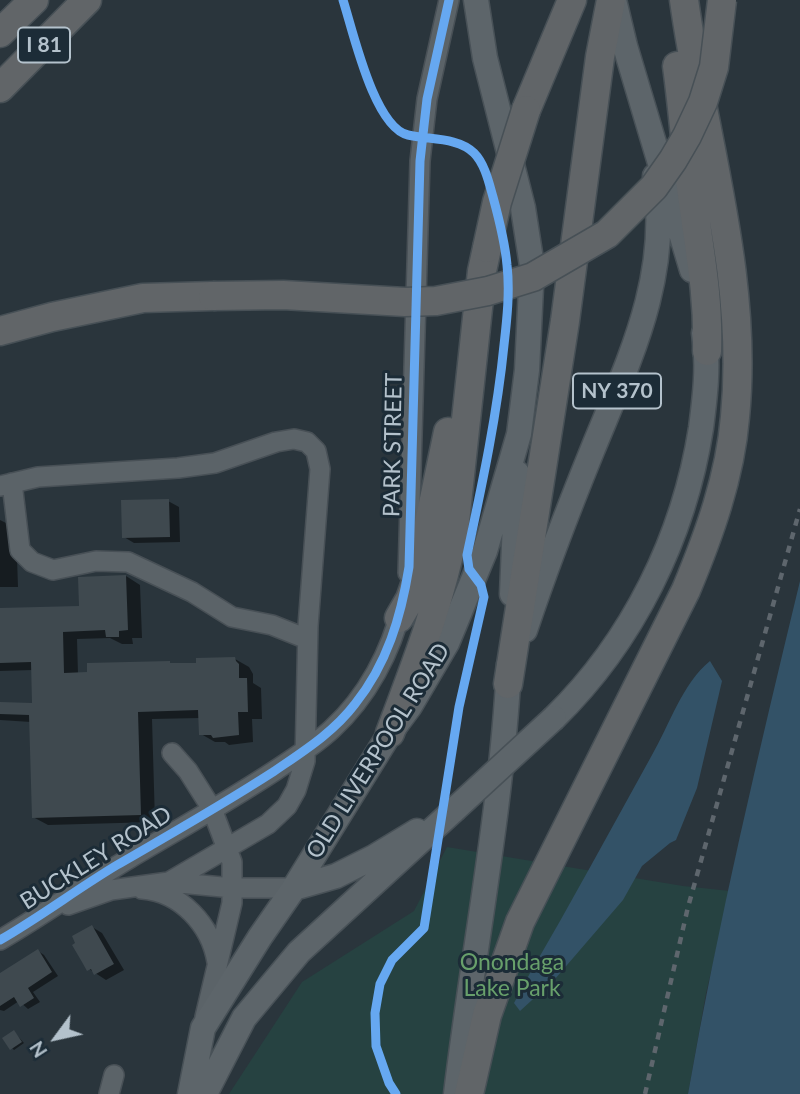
<!DOCTYPE html>
<style>
body{margin:0}
#map{position:relative;width:800px;height:1094px;overflow:hidden;background:#2a353c;font-family:Lato,sans-serif}
canvas{display:block}
.north{position:absolute;left:21px;top:1003px;width:70px;height:70px;-webkit-text-stroke:5px #1c2c37;paint-order:stroke;rotate:237deg;font-size:19px;font-weight:700;line-height:28px;text-align:center;color:#b4c2cc}
.north::after{content:'';display:block;margin:auto;width:24px;height:32px;background:#b4c2cc;clip-path:polygon(50% 0,100% 100%,50% 72%,0 100%)}
</style>
<div id="map">
<canvas width="800" height="1094"></canvas>
<div class="north">N</div>
</div>
<script>
const ctx = document.querySelector('canvas').getContext('2d');
ctx.lineJoin = 'round';
function fill(path, color) {
  ctx.fillStyle = color;
  ctx.fill(path, 'evenodd');
}
function strokePath(path, color, width, dash) {
  ctx.strokeStyle = color;
  ctx.lineWidth = width;
  ctx.lineCap = dash ? 'butt' : 'round';
  ctx.setLineDash(dash || []);
  ctx.stroke(path);
}
function drawText(font, color, halo, rows, align = 'center') {
  ctx.font = font + ' Lato,sans-serif';
  ctx.lineWidth = 6;
  ctx.setLineDash([]);
  ctx.textBaseline = 'middle';
  ctx.strokeStyle = halo;
  ctx.fillStyle = color;
  for (const [text, x, y, turn = 0] of rows) {
    ctx.save();
    ctx.translate(x, y);
    ctx.rotate((+turn || 0) * Math.PI / 180);
    ctx.textAlign = isNaN(turn) ? turn : align;
    if (halo) ctx.strokeText(text, 0, 0);
    ctx.fillText(text, 0, 0);
    ctx.restore();
  }
}
const green = new Path2D(`
 M447 847 683 886 730 891 706 993 688 1094H229L302 982 414 911Z`);
const water = new Path2D(`
 M800 581V1094H688C718 922 759 751 800 581Z
 M710 661 722 681 697 788 676 840 670 843 642 866 623 900 555 979 520 1011 514 1003 529 975C571 903 611 829 652 755 670 724 682 684 710 661Z`);
const shadow = new Path2D(`
 M168 501 179 507 180 542 134 543 124 537Z
 M0 520 16 528 18 587H0Z
 M126 576 140 585 142 638H132L133 644H122L110 638 77 639 78 674 169 663 174 665 198 664 235 659 249 667 253 674V683L261 688 262 719H252L253 742 229 745 225 742H215L201 734 200 718 152 719 155 822 48 825 33 817 31 722 0 720V703L34 705 33 670 0 671V610L80 607Z
 M92 927 102 933 124 970 106 980 89 969Z
 M38 951 44 955 58 976 33 992 40 1002 28 1009 19 1001 4 1011 0 1010V975Z
 M14 1032 24 1043 14 1050 12 1048Z`);
const building = new Path2D(`
 M169 499 170 537 122 538 121 500Z
 M126 575 128 630 119 631V637H106L105 630 63 632 64 673 87 672V663L170 661V663H196V658L235 657 236 661 239 664V678H247L248 712H238L239 735 213 738 211 735H199L198 710 138 712 141 815 32 818 29 715 0 714V702L32 703 31 662 0 663V608L79 606 78 577Z
 M92 925 114 964 94 975 91 969 87 971 82 962 72 945 75 943 72 936Z
 M38 949 52 972 28 988 34 998 20 1007 14 997 0 1006V973Z
 M14 1030 22 1042 10 1050 2 1038Z`);
const minor = new Path2D(`
 M12 483 20 550 32 562 53 570 96 561 128 562 192 592 232 617 272 625 307 639
 M0 486 38 477 178 468 215 463 276 442 294 439 307 442 316 451 320 469 308 626 305 761 296 790 287 806 268 824 169 882
 M408 573 420 161 427 99 449 0
 M172 753 188 771 212 809 232 862V903L205 1017
 M142 889C181 892 211 925 217 962
 M68 905 111 890 169 882 233 888H294
 M0 940C45 914 86 884 130 858 179 829 229 801 276 770 295 757 315 745 332 729 367 697 391 652 402 606
 M109 1094 114 1075`);
const major = new Path2D(`
 M614 0 625 46 692 270
 M512 594 517 473
 M525 630C545 570 568 510 592 451 629 360 671 277 655 176
 M554 718C633 641 684 537 701 428 705 397 709 365 704 333
 M294 888 336 876 374 857 417 831
 M190 1094 203 1028 260 937 294 888 390 733 410 706 447 643 485 551 519 434 527 370 532 266 523 208 485 58 476 0
 M205 1094 244 1018 299 952 454 810
 M456 1094C473 951 502 809 509 665`);
const highway = new Path2D(`
 M0 33 34 0
 M677 66C682 103 685 141 690 179 697 239 709 290 707 351
 M0 88 87 0
 M526 110 572 0
 M0 331 52 317 143 298 213 296
 M399 618 410 599 418 576 448 432
 M508 684 565 321 600 57 611 0
 M390 733C416 664 440 603 454 531L482 271 487 248
 M469 1094 487 1015 520 922 686 590C709 535 730 477 735 417 749 276 703 138 684 0`);
const rail = new Path2D(`
 M645 1094 688 907 800 509`);
const majorBridge = new Path2D(`
 M454 810 554 718`);
const highwayBridge = new Path2D(`
 M487 248 497 202 526 110
 M213 296 283 295 405 302 436 301 488 291 533 277 607 234 654 187 673 160 687 136 703 102 714 67 722 0`);
const cycleway = new Path2D(`
 M343 0C353 31 374 127 408 135 429 140 458 137 474 153 485 164 489 183 493 197 499 219 505 242 507 265 510 291 507 319 504 345 497 416 482 485 467 555L469 569 481 585 484 597 459 707 424 928 392 960 380 984 375 1013 376 1046 389 1083 396 1094
 M0 940C40 917 77 889 117 865 169 835 222 805 273 772 302 752 333 733 355 704 387 664 401 617 409 567L420 161 427 99 449 0`);
const shields = [
 [44,45,52],
 [617,391,88]
];
const shieldNames = [
 ["I 81",44,45],
 ["NY 370",617,391]
];
const streetNames = [
 ["PARK STREET",393,445,-89],
 ["OLD LIVERPOOL ROAD",378,751,-58],
 ["BUCKLEY ROAD",96,858,-32]
];
const parkNames = [
 ["Onondaga",512,963],
 ["Lake Park",512,989]
];
fill(green, '#264241');
fill(water, '#335267');
fill(shadow, '#0007');
fill(building, '#3f494f');
strokePath(minor, '#485056', 22);
strokePath(major, '#485157', 27);
strokePath(highway, '#475056', 31);
strokePath(minor, '#5b6368', 19);
strokePath(major, '#5d656a', 24);
strokePath(highway, '#616568', 28);
strokePath(rail, '#5e666d', 4.5, [7, 7]);
strokePath(majorBridge, '#485157', 27, []);
strokePath(highwayBridge, '#475056', 31, []);
strokePath(majorBridge, '#5d656a', 24);
strokePath(highwayBridge, '#616568', 28);
strokePath(cycleway, '#66a8f1', 9);
for (const [x, y, w] of shields) {
  const box = new Path2D();
  box.roundRect(x - w / 2, y - 17.5, w, 35, 5);
  ctx.fillStyle = '#1c2c37';
  ctx.fill(box);
  strokePath(box, '#b4c2cc', 2);
}
drawText('bold 21px', '#b4c2cc', null, shieldNames);
drawText('23px', '#b4c2cc', '#1c2c37', streetNames);
drawText('23px', '#68a06b', '#1c2c37', parkNames);
</script>
